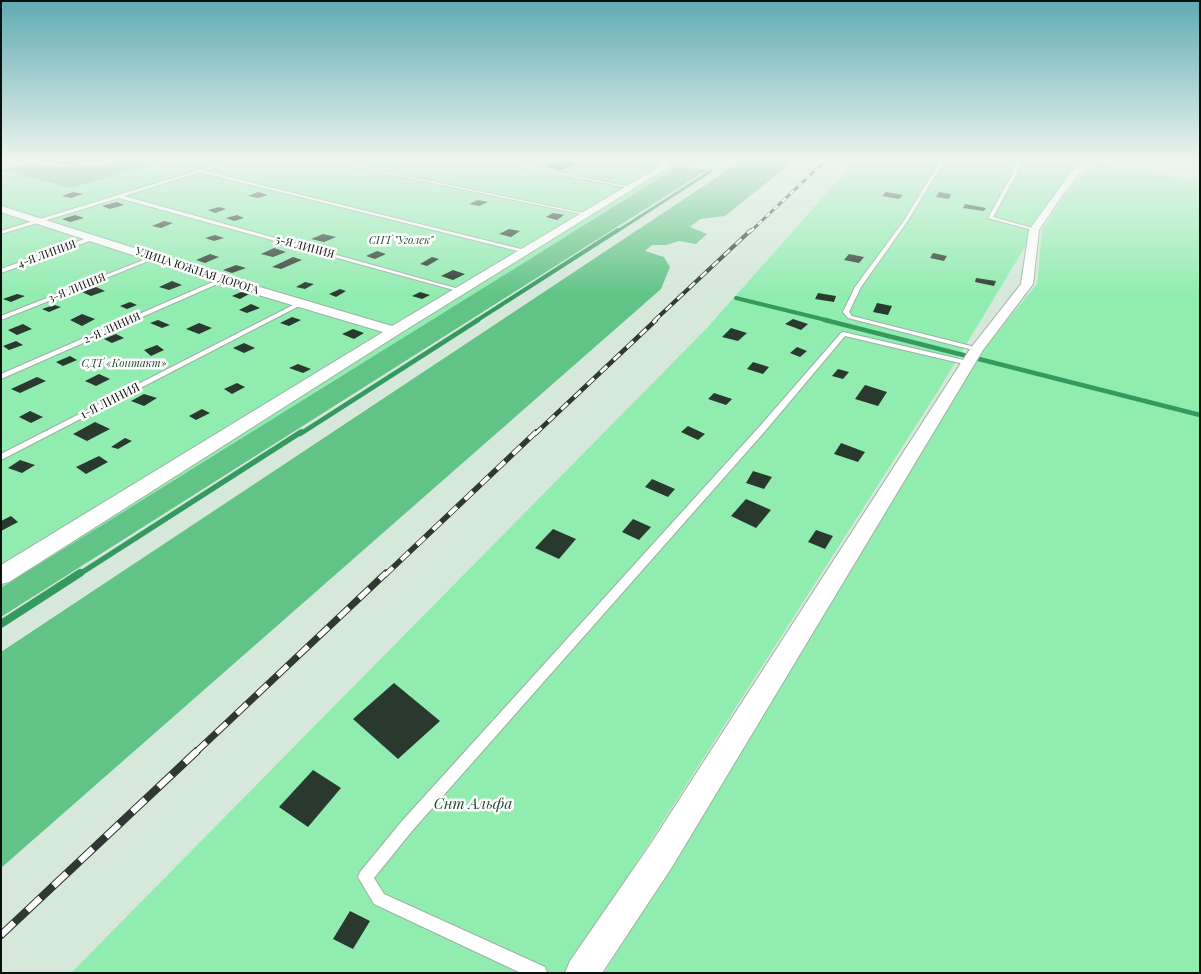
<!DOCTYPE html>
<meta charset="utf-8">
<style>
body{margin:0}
#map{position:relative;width:1201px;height:974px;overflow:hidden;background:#d5e8da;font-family:"Playfair Display",serif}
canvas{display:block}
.frame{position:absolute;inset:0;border:2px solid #0b120d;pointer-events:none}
</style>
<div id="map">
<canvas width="1201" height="974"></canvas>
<div class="frame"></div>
</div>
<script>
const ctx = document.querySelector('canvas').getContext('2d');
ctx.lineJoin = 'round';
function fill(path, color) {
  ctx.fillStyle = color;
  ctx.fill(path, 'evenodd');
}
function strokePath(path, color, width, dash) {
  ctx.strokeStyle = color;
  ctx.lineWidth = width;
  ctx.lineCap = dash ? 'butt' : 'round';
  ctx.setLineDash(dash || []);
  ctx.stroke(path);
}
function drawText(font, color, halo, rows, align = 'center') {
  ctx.font = font + ' "Playfair Display",serif';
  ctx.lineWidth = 5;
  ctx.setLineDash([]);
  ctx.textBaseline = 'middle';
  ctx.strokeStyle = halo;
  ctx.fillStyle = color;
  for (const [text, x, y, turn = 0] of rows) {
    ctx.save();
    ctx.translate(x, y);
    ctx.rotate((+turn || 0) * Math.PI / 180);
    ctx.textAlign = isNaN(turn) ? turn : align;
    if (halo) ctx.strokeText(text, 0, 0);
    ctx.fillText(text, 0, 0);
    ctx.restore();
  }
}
const green = new Path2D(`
 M151 160H699L539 253 1 589V170L61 185Z
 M856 160H1088L1075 164 938 391 566 973H71L707 328Z
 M1098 164 1200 181V973H604L988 343 1037 284 1042 230 1064 196 1080 176Z`);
const forest = new Path2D(`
 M132 160H167L71 188 1 170 24 164 87 167Z
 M743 160H795L725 216 700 219 690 227 707 234 696 244 679 241 666 245H652L645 251 664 257 670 267 661 289 1 868V652Z
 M676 168 707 170 1 617V588Z`);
const streamFar4 = new Path2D(`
 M47 160 78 165
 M616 232 711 171`);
const streamFar3 = new Path2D(`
 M736 298 830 321
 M476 321 618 230`);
const streamFar2 = new Path2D(`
 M825 320 1200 415
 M300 434 478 320`);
const streamFar1 = new Path2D(`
 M78 575 301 432`);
const stream = new Path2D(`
 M1 624 80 573`);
const building = new Path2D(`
 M563 160 576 163 560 170 547 167Z
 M73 192 83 194 71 198 62 196Z
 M258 192 268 195 258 198 248 196Z
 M886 192 903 195 899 199 882 196Z
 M939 192 951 194 949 199 936 197Z
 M478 200 488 202 479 206 469 204Z
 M117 202 124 205 110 209 102 206Z
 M965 204 986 208 984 211 963 208Z
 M219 207 226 209 215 213 208 210Z
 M553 213 564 215 557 220 546 217Z
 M75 215 84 218 70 222 62 219Z
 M237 215 244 218 234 221 226 218Z
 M164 221 173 223 161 228 152 226Z
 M509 229 520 231 511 237 499 234Z
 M323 234 336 237 324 242 311 239Z
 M215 235 224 238 214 241 205 238Z
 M274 248 286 252 273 257 261 254Z
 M377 251 386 254 375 259 366 256Z
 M933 253 947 256 944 261 930 258Z
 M210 254 219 257 205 263 196 260Z
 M849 254 864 257 859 263 844 260Z
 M293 257 302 260 281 269 272 267Z
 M432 257 439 259 427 266 420 264Z
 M236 265 246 268 232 273 223 270Z
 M453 270 465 274 453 280 441 276Z
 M976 278 996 281 994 286 975 282Z
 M172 281 182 285 169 290 159 287Z
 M305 282 314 284 305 289 296 287Z
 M96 287 105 291 91 296 82 292Z
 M340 289 346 291 336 297 329 294Z
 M241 292 249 294 240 299 232 296Z
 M420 292 430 295 422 299 412 296Z
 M818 293 836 296 834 302 815 299Z
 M17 294 25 296 11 302 3 299Z
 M130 302 137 305 127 309 120 306Z
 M877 303 892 306 888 315 873 312Z
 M251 304 260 308 247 313 239 310Z
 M54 305 61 307 49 312 42 309Z
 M82 314 95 319 82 326 70 320Z
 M292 317 301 320 289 326 280 323Z
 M793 319 808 324 801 330 785 324Z
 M158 320 170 325 162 328 150 323Z
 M199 323 212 328 199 334 186 329Z
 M23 324 32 329 17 335 8 330Z
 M731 328 747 333 738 341 722 337Z
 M353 329 364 333 354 339 342 334Z
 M116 334 124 338 112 343 104 339Z
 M16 341 23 345 9 350 3 346Z
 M244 343 255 348 244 353 233 348Z
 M157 345 164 350 151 356 144 350Z
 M797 347 807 351 800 357 790 353Z
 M70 356 77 360 63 366 56 362Z
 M753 362 769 367 763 374 747 369Z
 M298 364 311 369 303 373 289 368Z
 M838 369 849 372 843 379 832 376Z
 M99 374 110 379 96 386 85 381Z
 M37 377 46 381 20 393 11 389Z
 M237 383 245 387 232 394 224 389Z
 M865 385 887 392 878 406 855 399Z
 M714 393 732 399 726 405 708 399Z
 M144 394 157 398 144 406 131 401Z
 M202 409 210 413 196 420 189 416Z
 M30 411 43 417 31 423 19 417Z
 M95 422 110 429 87 441 73 434Z
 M688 426 705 434 698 440 681 432Z
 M125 438 132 441 118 449 111 447Z
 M841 443 865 452 858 462 834 454Z
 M99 456 108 462 86 474 76 467Z
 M20 460 35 465 22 473 8 468Z
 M753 471 772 477 764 489 746 483Z
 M652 479 675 489 668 497 645 487Z
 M746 499 771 510 756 528 731 516Z
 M11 516 18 522 1 531V521Z
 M633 519 651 527 639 540 622 532Z
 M553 529 576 539 559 559 535 548Z
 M816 530 833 536 825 549 808 542Z
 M394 683 440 721 398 759 353 719Z
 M313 770 341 788 308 827 279 807Z
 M350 911 370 921 353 949 333 939Z`);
const service = new Path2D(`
 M232 160H237L204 171 529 251 526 253 200 172 124 196 466 291 461 292 119 198 1 234V231Z
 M323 160H330L588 214 586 215Z
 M488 160H495L631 187 629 188Z
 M941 160H945L907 222 861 287 849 312 852 316 979 348 980 349 977 351 848 318 843 312 855 287 903 222Z
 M1017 160H1021L1017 173 993 217 1036 229V231L988 218 1013 173Z
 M93 236 96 238 95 239 1 273V269Z
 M151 257 156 258 1 320V316Z
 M222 278 225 280 224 281 1 379V374Z
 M299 302 302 304 301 305 1 460V454Z
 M843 332 968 361 971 363 968 365 845 336 766 430 412 831 374 878 384 894 545 967 547 973H521L374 904 358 877 360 872 402 821 760 426 841 333Z`);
const minor = new Path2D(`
 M656 160H666L670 163V166L399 334 9 582 1 584V565L383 332 218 283 1 212V206L226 277 392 326 662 165Z
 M1098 160H1111L1088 168 1078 175 1061 197 1039 230 1033 284 983 350 672 867 602 973H565L570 961 650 845 970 349 1021 284 1029 230 1072 171 1082 164Z`);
const railFar5 = new Path2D(`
 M750 232 826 160`);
const railFar4 = new Path2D(`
 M654 321 751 230`);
const railFar3 = new Path2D(`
 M535 434 656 320`);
const railFar2 = new Path2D(`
 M385 575 536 432`);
const railFar1 = new Path2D(`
 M196 752 386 573`);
const rail = new Path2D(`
 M1 935 197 751`);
const farParknames = [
 ["СНТ \"Уголек\"",401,241],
 ["СДТ «Контакт»",124,364]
];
const farStreetnames = [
 ["5-Я ЛИНИЯ",305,247,15],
 ["4-Я ЛИНИЯ",47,254,-20],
 ["УЛИЦА ЮЖНАЯ ДОРОГА",197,271,18],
 ["3-Я ЛИНИЯ",77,288,-22],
 ["2-Я ЛИНИЯ",112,328,-24]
];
const streetNames = [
 ["1-Я ЛИНИЯ",110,401,-27]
];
const nearParknames = [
 ["Снт Альфа",473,804]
];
fill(green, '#91ecb0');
fill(forest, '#61c385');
strokePath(streamFar4, '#359a60', 3);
strokePath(streamFar3, '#359a60', 4);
strokePath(streamFar2, '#359a60', 4.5);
strokePath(streamFar1, '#359a60', 5.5);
strokePath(stream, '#359a60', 8);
fill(building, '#2a392e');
strokePath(service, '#9eb0a3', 2);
strokePath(minor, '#9eb0a3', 2);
fill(service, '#fff');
fill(minor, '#fff');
strokePath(railFar5, '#2f3831', 3);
strokePath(railFar4, '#2f3831', 4);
strokePath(railFar3, '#2f3831', 4.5);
strokePath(railFar2, '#2f3831', 5.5);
strokePath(railFar1, '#2f3831', 7);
strokePath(rail, '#2f3831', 8);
strokePath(railFar5, '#fff', 2, [5.5]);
strokePath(railFar4, '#fff', 2.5, [8]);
strokePath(railFar3, '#fff', 3, [9]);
strokePath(railFar2, '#fff', 4, [11]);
strokePath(railFar1, '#fff', 5, [14]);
strokePath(rail, '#fff', 6, [18]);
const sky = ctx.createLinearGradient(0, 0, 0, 296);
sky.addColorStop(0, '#60aab2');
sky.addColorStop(0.54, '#ecf5ee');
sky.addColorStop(1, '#ecf5ee00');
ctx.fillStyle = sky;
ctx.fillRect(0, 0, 1201, 296);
drawText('italic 11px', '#1f482f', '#fff', farParknames);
drawText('11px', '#0b120d', '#fff', farStreetnames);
drawText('12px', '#0b120d', '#fff', streetNames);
drawText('italic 15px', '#1f482f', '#fff', nearParknames);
</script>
